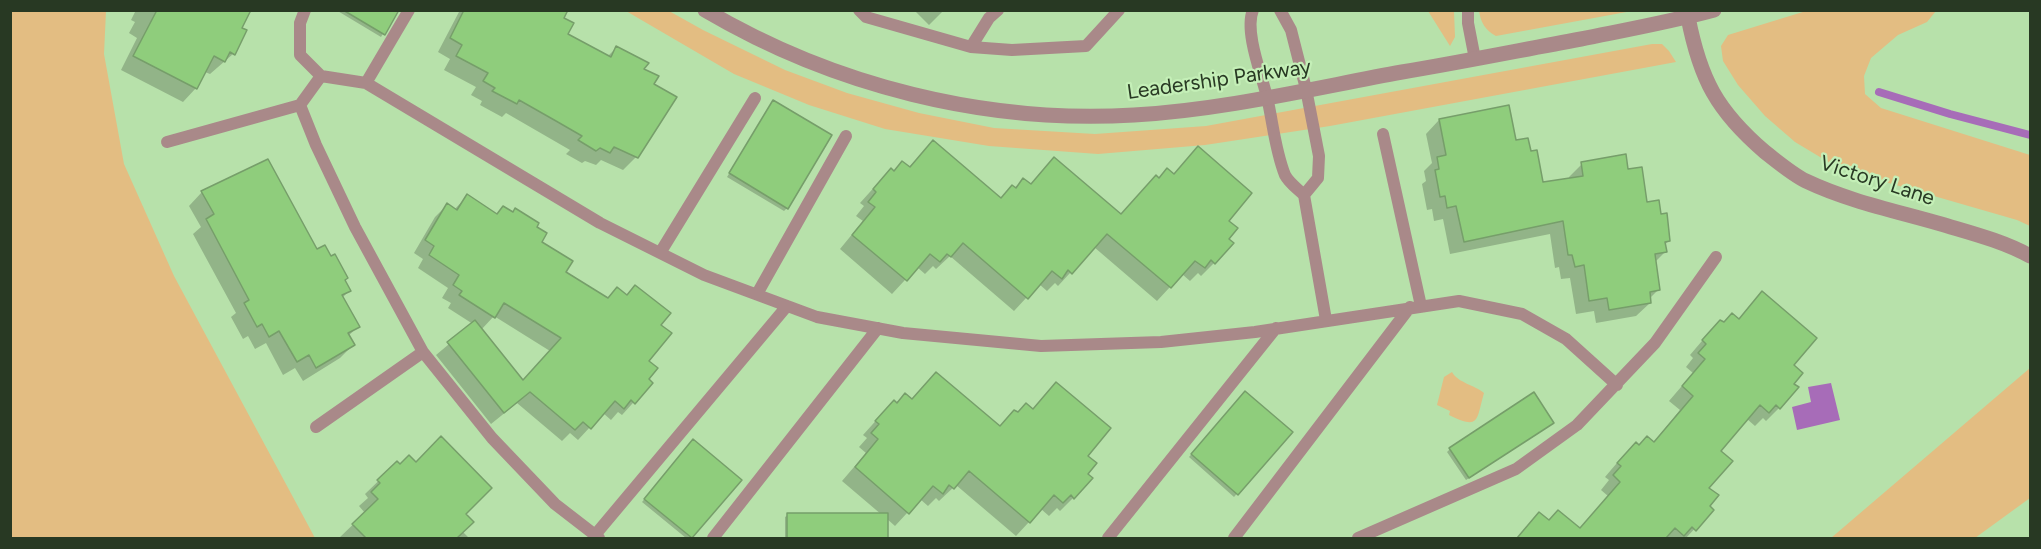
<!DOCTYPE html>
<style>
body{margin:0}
#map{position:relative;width:2041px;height:549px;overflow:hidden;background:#b7e1aa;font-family:Figtree,sans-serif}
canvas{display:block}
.frame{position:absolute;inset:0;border:12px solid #283923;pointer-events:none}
</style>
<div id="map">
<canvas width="2041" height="549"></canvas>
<div class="frame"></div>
</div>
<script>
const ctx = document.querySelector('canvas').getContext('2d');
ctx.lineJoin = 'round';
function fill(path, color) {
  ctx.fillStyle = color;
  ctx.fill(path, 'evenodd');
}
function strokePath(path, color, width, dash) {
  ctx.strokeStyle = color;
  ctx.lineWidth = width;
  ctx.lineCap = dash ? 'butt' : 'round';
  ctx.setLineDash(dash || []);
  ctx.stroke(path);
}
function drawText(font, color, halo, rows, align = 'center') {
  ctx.font = font + ' Figtree,sans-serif';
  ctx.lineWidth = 4.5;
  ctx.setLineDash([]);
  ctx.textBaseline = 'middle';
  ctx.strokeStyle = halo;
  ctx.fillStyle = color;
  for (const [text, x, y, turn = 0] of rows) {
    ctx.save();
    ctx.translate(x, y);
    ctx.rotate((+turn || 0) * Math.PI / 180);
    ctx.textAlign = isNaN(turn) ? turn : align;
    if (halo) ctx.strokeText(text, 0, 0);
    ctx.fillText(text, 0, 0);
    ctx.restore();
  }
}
const green = new Path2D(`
 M10 11H106L104 54 124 164 174 276 315 538H11Z
 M626 11H669L703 30 785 70 847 93 919 113 994 128 1095 134 1206 126 1652 44H1662L1669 51 1676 62 1330 126 1205 145 1098 154 989 146 885 129 809 105 734 74Z
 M1428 11H1454L1455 37 1450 46Z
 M1479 11V10L1632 11 1496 36C1485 30 1481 23 1479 11Z
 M1806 11H1936L1927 22 1898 35 1871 58 1864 76 1865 94 1881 108 2030 155V226L2017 220 1875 179 1830 163 1795 142 1765 116 1738 85 1723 61 1721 46 1728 35Z
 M2030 368V498L1975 538H1831Z
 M1452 372C1458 383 1475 385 1484 393 1476 421 1480 430 1449 415L1450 411 1437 405 1444 377Z`);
const water = new Path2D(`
 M1831 383 1840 420 1797 430 1792 407 1811 402 1808 387Z`);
const shadow = new Path2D(`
 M136 10H236L240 28 245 31 233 54 210 74 205 72 196 88 183 102 121 70 137 38 129 33 135 22 131 20Z
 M336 10H397L381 37Z
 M460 10H558L566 34 607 57 616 48 642 69 652 85 636 157 623 170 601 160 596 165 585 161 582 163 566 154 570 150 506 113 502 117 480 105 482 101 471 95 476 87 444 70 450 59 438 52Z
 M914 10H944L929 25Z
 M773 102 787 208 784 211 727 177Z
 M1439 120 1515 142 1541 183 1569 179V177L1582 164 1627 170 1669 241 1664 245 1665 252 1654 263 1658 290 1649 299 1650 303 1636 316 1596 323 1594 311 1576 314 1570 278 1561 279 1559 267 1555 268 1550 234 1450 254 1443 219 1434 221 1432 209 1427 210 1422 184 1426 181 1424 171 1432 163 1426 134Z
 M933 142 1000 199 1024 180 1029 184 1121 215 1156 177 1158 179 1167 170 1227 221V239L1214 263 1201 276 1198 273 1190 281 1182 274 1157 301 1094 247 1058 286 1055 283 1047 291 1039 284 1014 311 950 256 936 269 933 266 925 274 917 267 892 294 840 249 863 221 856 216 864 206 860 203 878 183 891 170 893 172 908 168Z
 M202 192 317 252 343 281 349 291 342 298 358 327 348 336 353 345 340 358 303 381 295 368 283 375 266 343 255 349 248 336 243 339 231 317 236 313 193 234 201 227 189 206Z
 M467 196 496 215 503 208 534 227 540 242 564 273 607 299 659 325 647 361V379L651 383 622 415 618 412 611 420 603 413 578 440 570 433 562 441 517 403 491 424 436 355 473 324 448 308 451 303 442 298 448 288 418 268 423 259 414 253 435 217 447 205 454 210ZM494 316 550 351 523 382 481 330Z
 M1749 307 1792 366V384L1779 408 1766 421 1763 418 1755 426 1747 419 1719 451 1707 488 1708 506 1712 510 1686 538H1517L1526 527 1549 522 1579 529 1608 496 1601 490 1609 480 1605 477 1622 457 1638 446 1653 443 1680 410 1669 401 1693 373 1686 367 1693 358 1690 355 1707 335 1723 324 1738 320Z
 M936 374 999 428 1086 456V474L1073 498 1060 511 1057 508 1049 516 1041 509 1016 536 956 485 939 501 936 498 928 506 920 499 895 526 886 518V538H785V517L788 515H882L842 481 866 453 859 447 867 438 863 435 881 415 905 395 911 400Z
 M1245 393 1290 432 1234 497 1189 457Z
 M1549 425 1466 480 1447 452 1450 449Z
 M691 444 740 480 691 538H686L642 502Z
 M397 463 464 514 463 532 469 538H339L365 513 359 506 368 498 365 494Z`);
const stream = new Path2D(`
 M1879 92 1950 114 2030 135`);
const building = new Path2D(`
 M157 10H251L242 28 247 30 235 55 230 52 225 62 214 56 197 89 133 56Z
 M343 10H399L385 35Z
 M464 10H568L564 18 574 23 568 34 611 57 616 46 649 63 644 69 659 76 654 84 677 97 638 158 614 147 610 153 600 148 596 151 578 140 582 136 556 121 519 100 517 104 492 91 495 88 483 81 488 73 456 56 462 45 450 38Z
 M773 100 832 135 788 209 729 173Z
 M1509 105 1516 140 1528 138 1531 151 1537 150 1543 182 1583 176 1581 162 1626 154 1628 169 1642 167 1647 202 1659 200 1661 214 1667 213 1670 241 1665 242 1667 252 1655 254 1660 290 1650 292 1651 303 1609 310 1607 298 1589 301 1584 265 1575 267 1572 255H1568L1563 221 1464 242 1456 206 1447 208 1445 196 1440 197 1435 170 1439 169 1437 157 1446 155 1439 119Z
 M933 140 1001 198 1012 185 1016 188 1023 178 1031 184 1054 157 1121 214 1156 175 1159 178 1167 168 1174 174 1198 146 1252 193 1229 221 1238 228 1229 239 1234 243 1215 264 1211 260 1205 268 1195 261 1171 288 1107 234 1072 274 1068 270 1062 279 1052 271 1028 299 963 243 951 257 947 254 940 262 930 254 907 281 852 235 875 207 868 202 876 192 873 189 891 168 894 171 902 161 910 167Z
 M268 159 317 249 325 245 331 256 335 254 348 278 345 280 351 291 342 295 360 327 348 333 355 345 316 368 309 355 297 362 279 331 269 337 262 324 257 327 244 303 249 300 206 219 214 214 201 191Z
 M467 194 497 214 503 206 513 212 515 208 539 223 537 227 547 233 542 242 573 261 566 272 608 298 617 287 627 295 635 285 671 313 661 325 672 333 649 361 658 368 649 379 653 383 635 404 631 400 624 409 615 401 591 429 583 422 575 430 530 392 504 413 447 342 475 320 523 380 561 338 504 303 495 318 459 295 462 291 453 285 459 275 429 255 434 246 425 240 447 203 457 210Z
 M1762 291 1817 338 1794 365 1803 373 1794 384 1799 387 1780 409 1776 405 1769 413 1760 405 1721 451 1733 461 1709 488 1719 495 1710 506 1714 510 1696 531 1692 527 1684 536 1675 528 1666 538H1517L1539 512 1549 520 1558 510 1580 528 1620 482 1613 475 1621 466 1617 463 1636 442 1639 445 1647 436 1654 442 1693 396 1682 386 1705 359 1698 353 1706 344 1702 340 1720 320 1724 322 1732 313 1739 319Z
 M936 372 1000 426 1014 410 1018 412 1026 403 1033 409 1056 382 1111 428 1088 456 1097 463 1088 474 1093 478 1074 499 1071 495 1063 503 1054 495 1030 523 969 471 954 489 949 485 943 494 933 486 909 514 855 467 878 439 871 433 879 424 875 421 894 400 897 403 905 393 912 399Z
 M1245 391 1293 432 1238 495 1191 454Z
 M1534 392 1554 423 1469 478 1449 448Z
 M441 436 492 488 466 514 474 522 457 538H366L352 524 378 499 371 492 380 483 377 480 397 461 400 464 409 455 416 462Z
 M693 439 742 480 692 538 644 499Z
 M787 513H888V538H787Z`);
const service = new Path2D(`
 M305 10 300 23V55L321 76 366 83 600 223 704 275 817 317 903 333 1041 346 1161 342 1255 332 1459 301 1522 314 1566 339 1617 385
 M859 10 866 17 971 47
 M998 10 989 18 971 47 1012 50 1086 46 1119 10
 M1253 10C1244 31 1262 76 1267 97 1273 123 1275 150 1285 175 1289 183 1298 189 1304 195L1318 178 1319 156 1306 89 1291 30 1280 10
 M1468 10V23L1475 59
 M321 76 300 105 316 145 355 227 423 352 492 438 555 504 599 538
 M366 83 409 10
 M1383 134 1421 306
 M167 142 300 105
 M1304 195 1326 320
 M660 253 755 98
 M757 294 846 136
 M316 427 423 352
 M595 535 787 306
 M713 538 878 328
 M1108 538 1276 328
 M1234 538 1410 307
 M1358 538 1516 469 1577 425 1655 343 1716 257`);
const minor = new Path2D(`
 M705 10C834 86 986 124 1134 115 1223 110 1314 88 1402 72 1462 62 1521 50 1581 39 1625 30 1670 22 1714 10
 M1688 17C1700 79 1717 111 1765 152 1778 162 1792 174 1806 181 1848 201 1896 211 1941 224 1971 233 2003 241 2030 256`);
const streetNames = [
 ["Leadership Parkway",1219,80,-8],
 ["Victory Lane",1877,181,18]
];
fill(green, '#e3bd82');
fill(water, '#a76cb8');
fill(shadow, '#0003');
strokePath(stream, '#a76cb8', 8);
fill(building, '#8fcd7c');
strokePath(building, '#769e6a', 1.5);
strokePath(service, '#a98989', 12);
strokePath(minor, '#a98989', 15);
drawText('21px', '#283923', '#c4efb7', streetNames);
</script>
